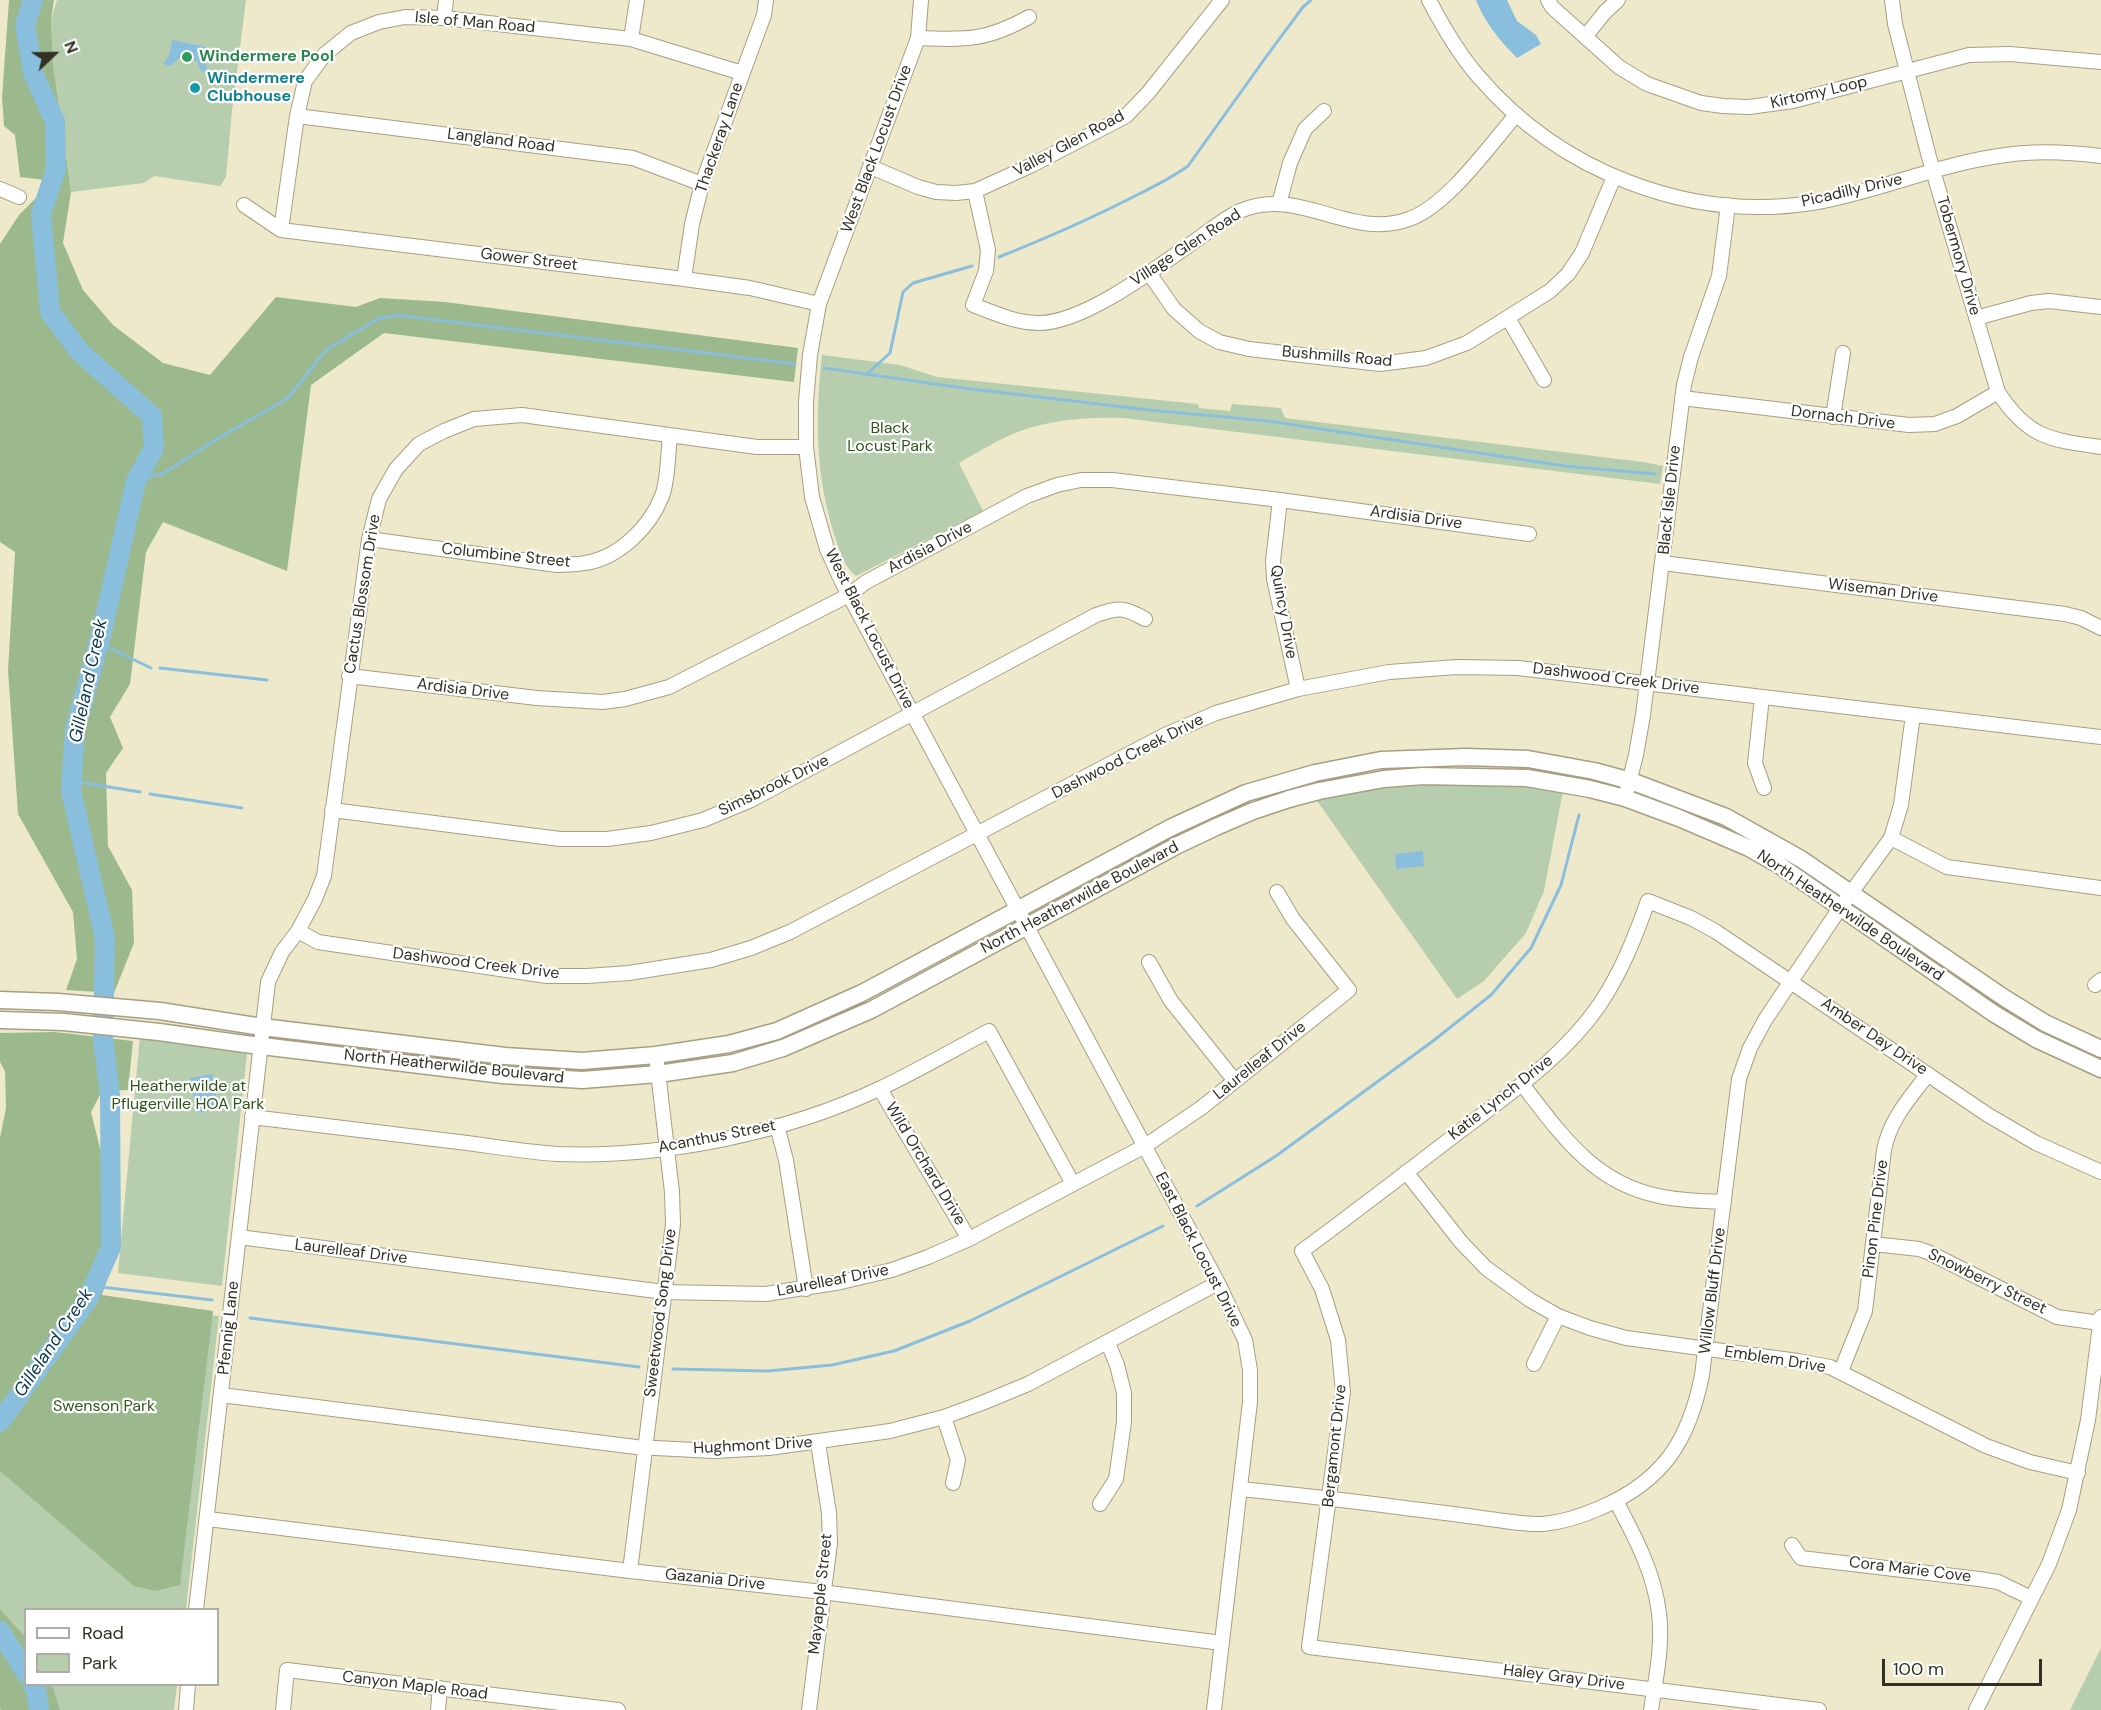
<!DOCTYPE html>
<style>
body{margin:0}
#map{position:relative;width:2101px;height:1710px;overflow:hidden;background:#eee9ca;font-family:"DM Sans",sans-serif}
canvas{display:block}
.legend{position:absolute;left:24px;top:1608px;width:195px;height:78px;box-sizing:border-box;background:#fff;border:2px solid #adaca7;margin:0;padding:8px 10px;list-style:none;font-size:18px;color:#323024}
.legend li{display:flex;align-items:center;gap:12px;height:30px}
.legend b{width:30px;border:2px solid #adaca7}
.north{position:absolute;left:24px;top:24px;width:60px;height:60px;-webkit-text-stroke:4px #fff;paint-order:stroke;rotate:68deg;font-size:16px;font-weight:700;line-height:24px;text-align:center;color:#323024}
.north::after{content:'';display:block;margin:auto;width:21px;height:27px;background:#323024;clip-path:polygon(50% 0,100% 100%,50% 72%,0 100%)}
.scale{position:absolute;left:1882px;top:1659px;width:160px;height:27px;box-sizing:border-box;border:3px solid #323024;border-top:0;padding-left:8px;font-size:18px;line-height:21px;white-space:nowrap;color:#323024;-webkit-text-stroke:4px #fff;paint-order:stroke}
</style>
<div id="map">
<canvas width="2101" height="1710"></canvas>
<ul class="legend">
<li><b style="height:8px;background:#fff"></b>Road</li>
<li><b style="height:16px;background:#b7ceae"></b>Park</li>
</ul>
<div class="north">N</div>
<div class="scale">100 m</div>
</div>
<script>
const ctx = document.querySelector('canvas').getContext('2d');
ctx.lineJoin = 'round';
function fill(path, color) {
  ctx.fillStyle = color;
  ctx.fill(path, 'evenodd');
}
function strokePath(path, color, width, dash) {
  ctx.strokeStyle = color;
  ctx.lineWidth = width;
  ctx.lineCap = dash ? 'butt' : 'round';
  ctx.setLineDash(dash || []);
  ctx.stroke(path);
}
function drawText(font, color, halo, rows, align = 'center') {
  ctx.font = font + ' "DM Sans",sans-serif';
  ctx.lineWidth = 4.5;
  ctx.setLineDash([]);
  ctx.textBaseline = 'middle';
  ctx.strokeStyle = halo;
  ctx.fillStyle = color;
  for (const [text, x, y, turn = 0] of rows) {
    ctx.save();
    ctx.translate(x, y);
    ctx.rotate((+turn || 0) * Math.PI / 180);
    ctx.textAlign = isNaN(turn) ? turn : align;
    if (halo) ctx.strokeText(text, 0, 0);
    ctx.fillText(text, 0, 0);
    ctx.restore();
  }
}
const green = new Path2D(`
 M57 0H246L232 111 226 177 220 186 154 176 144 183 71 192 53 64 51 19Z
 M822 355 900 365 937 377 1198 404 1199 408 1230 411 1232 404 1281 408 1285 418 1643 462 1663 466 1660 484 1123 418C1084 417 1044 420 1008 436 991 444 975 454 959 463L983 511 856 576C844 567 840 551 835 537 815 473 815 421 822 355Z
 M1450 781 1505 783 1563 791 1544 891 1526 933 1484 981 1457 999 1315 798 1354 791Z
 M140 1036 245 1051 247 1054 222 1286 118 1273Z
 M0 1290 219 1316 186 1609 26 1610V1684L177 1685 174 1710H0Z
 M2101 1648V1710H2070Z`);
const forest = new Path2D(`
 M9 0H54L51 19 53 64 71 192 63 243 83 290 113 325 163 363 210 375 276 297 356 307 380 298 445 302 798 348 794 382 384 333 311 385 287 571 163 522 146 552 130 684 110 717 123 748 106 773 108 846 132 890 134 943 114 993 66 990 77 959 73 912 18 814 8 670 15 552 0 542V244L19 215 36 198 53 193 55 181 20 177 15 135 4 126 2 97Z
 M55 1032 133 1041 128 1090 102 1091 91 1112 114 1205 113 1261 102 1295 213 1311 180 1585 155 1591 134 1586 0 1471V1138L6 1108 5 1071 0 1062V1033Z
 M0 1609 25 1637 26 1684 52 1685 60 1710H2L0 1708Z`);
const water = new Path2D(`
 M1476 0H1507L1517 21 1536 35 1541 44 1517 58C1500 41 1485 23 1476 0Z
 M172 40 208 47 205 63 209 73 201 71 197 61 179 58 171 66 163 64 169 56Z
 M1423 851 1424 866 1396 869 1395 854Z
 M212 1074 219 1109 197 1113 190 1078Z`);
const stream = new Path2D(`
 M999 257C1044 239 1088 220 1131 198 1151 188 1170 179 1188 166L1266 57 1303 7 1311 0
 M824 368 963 388 1149 410 1268 421 1565 466 1655 474
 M868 373 890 353 903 292 913 283 972 266
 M136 481 164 473 217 439 288 398 326 350 378 319 397 315 795 364
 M99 643 151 668
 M160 668 267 680
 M72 781 140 792
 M150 794 242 808
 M1197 1206 1276 1156 1433 1041 1491 995 1531 948 1561 885 1579 815
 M93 1286 212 1300
 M250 1318 639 1367
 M673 1369 768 1371 832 1365 894 1351 970 1321 1163 1226`);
const river = new Path2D(`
 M0 1422 88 1299 111 1247 110 1096 103 1037 105 938 71 791 75 730 102 631 136 481 154 448 152 416 80 352 50 312 41 214 56 169 55 121 33 73 25 25 33 0
 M0 1631 26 1673
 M33 1684 36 1690 39 1710`);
const minor = new Path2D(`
 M921 0 918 38 819 304 810 355 806 402V447L812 497 827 549 842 582 1218 1283 1245 1340 1250 1370V1402L1214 1710
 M1429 0C1443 27 1458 53 1478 76 1559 171 1688 222 1812 203 1878 192 1940 163 2006 155 2038 150 2069 152 2101 156
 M1548 0 1552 7 1619 67 1647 84 1701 103 1723 106 1749 107 1793 101 1969 55 2010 54 2101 62
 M1892 0 1895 24 1929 157 1998 392C2028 438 2050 440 2101 447
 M444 18 446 0
 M1585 37 1605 12 1618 0
 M918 38C966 40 986 41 1029 17
 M631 39 637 0
 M297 116 633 158 702 184
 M871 167 918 187 936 192 956 193 975 191 1032 165 1126 116 1148 93 1222 0
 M0 189 19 197
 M975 191 988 250 986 271 973 305C994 313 1016 323 1039 323 1086 323 1163 263 1202 236 1214 227 1227 217 1240 211 1299 185 1350 241 1409 219 1447 206 1489 146 1516 115
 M1279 204 1290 163 1305 129 1324 111
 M244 205 281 230 684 279 750 288 819 304
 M281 230 297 116 305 81 325 54 351 33 379 22 405 17 444 18 631 39 742 73
 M1149 273 1174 309 1199 331 1219 342 1249 349 1380 364 1426 358 1467 343 1550 291 1568 274 1582 253 1614 177
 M684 279 692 224 702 184 764 15 766 0
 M1508 318 1544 380
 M1976 318 2031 303 2049 301 2101 307
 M1682 398 1909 425 1935 424 1957 416 1998 392
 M1833 417 1843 353
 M1280 500 1273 561 1274 579 1298 689
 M369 539 557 565C566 564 576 565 585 563 619 558 650 527 662 496 668 482 668 451 670 436
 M1663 563 2065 614 2081 618 2101 628
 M349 676 537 698 603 702 625 699 669 687 849 595 866 582 1027 496 1057 485 1081 480H1112L1280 500 1529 534
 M1762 697 1755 763 1764 788
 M1625 798 1636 755 1643 715 1684 385 1691 357 1719 276 1728 205
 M332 810 560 839H607L651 833 703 820 751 800 1096 615C1119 607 1124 607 1145 619
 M1891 838 1947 867 2101 888
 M298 931 318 942 547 976H587L629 973 711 960 751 948 790 932 1165 735 1216 713 1298 689 1389 672 1457 667 1518 668 2101 737
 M1149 962 1171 1001 1235 1081
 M2095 985 2101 980
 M1522 1084C1560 1133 1593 1183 1659 1196 1680 1201 1702 1201 1724 1202
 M880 1089 969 1239
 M252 1117C321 1125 390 1134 459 1142 492 1146 525 1152 558 1154 663 1158 786 1133 881 1088 917 1071 953 1050 989 1031L1073 1184
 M777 1126 786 1160 806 1289
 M1406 1172 1461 1242 1486 1268 1530 1300 1558 1316 1590 1328 1626 1338 1798 1361 1830 1367 1986 1446 2030 1462 2078 1473
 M239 1237 664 1292 766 1294 841 1282 892 1270 928 1257 969 1239 1145 1146 1201 1108 1349 990 1293 919 1277 892
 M1873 1244 1919 1249 1930 1253 2057 1317 2100 1323
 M1534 1364 1558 1316
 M1841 1371 1865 1311 1884 1150C1890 1119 1910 1098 1928 1074
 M221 1395 636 1447 714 1451 769 1448 890 1431 944 1417 982 1403 1028 1384 1218 1283
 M944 1417 958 1460 953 1483
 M1241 1489C1298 1495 1355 1501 1412 1509 1438 1512 1463 1515 1489 1519 1507 1521 1525 1525 1543 1524 1563 1522 1582 1516 1600 1508 1663 1481 1689 1441 1702 1375L1739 1079 1750 1048 1765 1020 1840 908 1891 838 1901 805 1913 715
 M1616 1501C1635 1537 1654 1572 1659 1613 1663 1645 1656 1678 1651 1710
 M1100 1504 1116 1479 1124 1422V1393L1117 1365 1108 1343
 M208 1519 630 1571 814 1591 1222 1643
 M1792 1545 1801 1558 1979 1579 1998 1582 2031 1598
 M630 1571 673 1224 672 1192 656 1055
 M196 1610 268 982 282 952 298 931 315 899 324 876 369 539 379 499 396 469 419 444 444 431 474 419 522 415 757 447H806
 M186 1710 188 1684
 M283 1710 287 1670 618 1710
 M438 1710 440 1688
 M809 1710 830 1543 829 1513 818 1443
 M1819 1710 1309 1647 1343 1392 1338 1340 1322 1289 1302 1251C1355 1212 1407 1172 1459 1132 1509 1094 1564 1057 1600 1004 1622 971 1635 937 1648 901L1691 918 1715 931 1988 1115 2036 1143 2101 1172
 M1976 1710 2049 1564 2069 1510 2088 1420 2101 1317`);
const major = new Path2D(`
 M0 1000 58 1002 160 1011 262 1027 505 1056 582 1061 656 1055 729 1044 777 1031 862 993 1170 828 1246 793 1315 773 1381 760 1466 757 1528 759 1594 771 1631 781 1726 817 1801 859 2003 997 2045 1023 2101 1049
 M0 1020 64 1022 159 1032 245 1044 503 1075 582 1080 658 1074 733 1063 783 1048 871 1010 1178 845 1216 827 1253 811 1289 799 1319 791 1384 779 1423 776 1527 778 1590 789 1625 798 1679 818 1749 848 1779 865 1993 1013 2036 1039 2101 1069`);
const markers = [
 [187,57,6,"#2e9e5b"],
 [195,88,6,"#0f9aa8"]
];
const streetNames = [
 ["Isle of Man Road",475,23,5],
 ["Kirtomy Loop",1819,93,-13],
 ["Thackeray Lane",720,138,-71],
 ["Langland Road",501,141,7],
 ["Valley Glen Road",1069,144,-28],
 ["West Black Locust Drive",877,149,-70],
 ["Picadilly Drive",1852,191,-13],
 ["Village Glen Road",1186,248,-33],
 ["Tobermory Drive",1958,256,74],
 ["Gower Street",529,260,7],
 ["Bushmills Road",1337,357,5],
 ["Dornach Drive",1843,418,7],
 ["Black Isle Drive",1670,500,-84],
 ["Ardisia Drive",1416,518,8],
 ["Ardisia Drive",930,548,-28],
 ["Columbine Street",506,556,6],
 ["Wiseman Drive",1883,591,7],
 ["Cactus Blossom Drive",363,594,-81],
 ["Quincy Drive",1283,612,80],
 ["West Black Locust Drive",869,629,63],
 ["Dashwood Creek Drive",1616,679,7],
 ["Ardisia Drive",463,690,7],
 ["Dashwood Creek Drive",1128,757,-27],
 ["Simsbrook Drive",774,786,-26],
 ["North Heatherwilde Boulevard",1080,898,-28],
 ["North Heatherwilde Boulevard",1850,916,34],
 ["Dashwood Creek Drive",476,964,7],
 ["Amber Day Drive",1874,1037,34],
 ["Laurelleaf Drive",1260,1061,-39],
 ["North Heatherwilde Boulevard",454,1067,6],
 ["Katie Lynch Drive",1501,1098,-38],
 ["Acanthus Street",717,1137,-11],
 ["Wild Orchard Drive",925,1164,59],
 ["Pinon Pine Drive",1876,1219,-83],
 ["East Black Locust Drive",1198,1250,63],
 ["Laurelleaf Drive",351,1252,7],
 ["Laurelleaf Drive",833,1281,-11],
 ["Snowberry Street",1987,1282,26],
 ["Willow Bluff Drive",1713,1291,-83],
 ["Sweetwood Song Drive",661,1313,-83],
 ["Pfennig Lane",229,1328,-84],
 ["Emblem Drive",1775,1360,9],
 ["Hughmont Drive",753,1446,-3],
 ["Bergamont Drive",1335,1446,-84],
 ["Cora Marie Cove",1910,1570,7],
 ["Gazania Drive",715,1580,6],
 ["Mayapple Street",821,1594,-84],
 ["Haley Gray Drive",1564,1678,7],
 ["Canyon Maple Road",415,1686,7]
];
const leisureNames = [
 ["Windermere Pool",199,57]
];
const cultureNames = [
 ["Windermere",207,79],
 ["Clubhouse",207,97]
];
const parkNames = [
 ["Black",890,429],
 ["Locust Park",890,447],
 ["Heatherwilde at",188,1087],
 ["Pflugerville HOA Park",188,1105],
 ["Swenson Park",104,1407]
];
const waterNames = [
 ["Gilleland Creek",89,681,-78],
 ["Gilleland Creek",54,1343,-56]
];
fill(green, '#b7ceae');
fill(forest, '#9bb98d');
fill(water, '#8abedd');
strokePath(stream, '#8abedd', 3);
strokePath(river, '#8abedd', 20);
strokePath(minor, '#a5a083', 16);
strokePath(major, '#a5a083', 19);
strokePath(minor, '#fff', 14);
strokePath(major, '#fff', 16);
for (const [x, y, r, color] of markers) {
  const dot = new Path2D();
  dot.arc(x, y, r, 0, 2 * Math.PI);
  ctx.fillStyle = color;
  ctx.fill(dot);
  strokePath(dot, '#fff', 2);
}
drawText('16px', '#323024', '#fff', streetNames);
drawText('bold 16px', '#27864d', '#fff', leisureNames, 'left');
drawText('bold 16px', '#0d838f', '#fff', cultureNames, 'left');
drawText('16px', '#2e5518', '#fff', parkNames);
drawText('italic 18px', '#0b374d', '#fff', waterNames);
</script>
